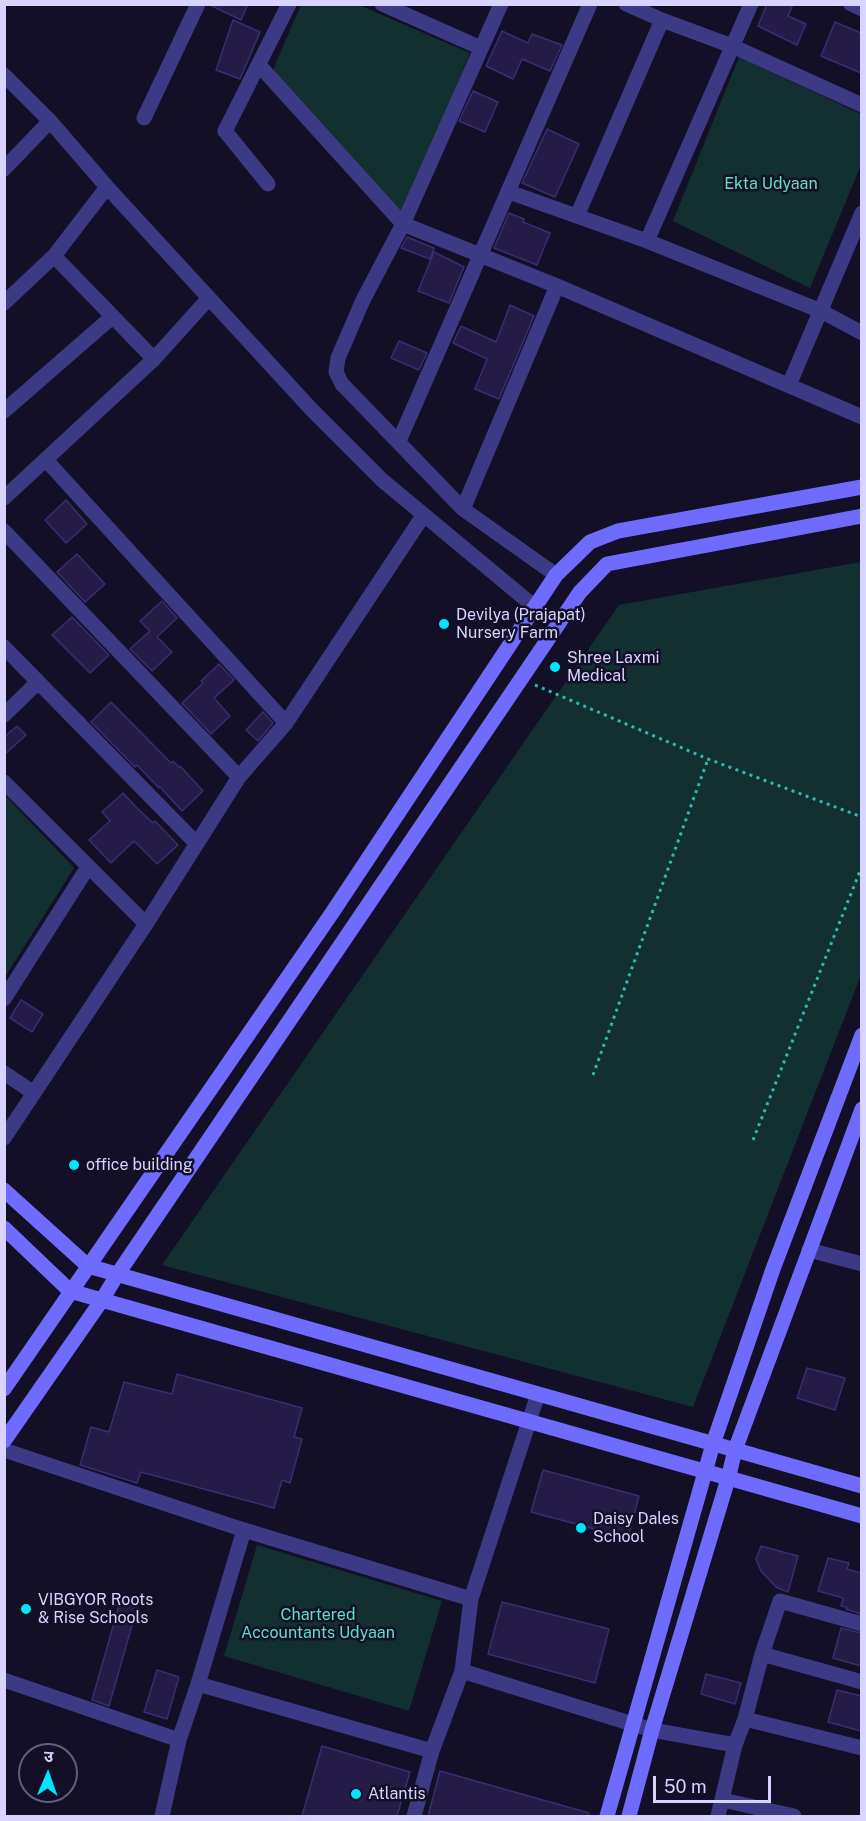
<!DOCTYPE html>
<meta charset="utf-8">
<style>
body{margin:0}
#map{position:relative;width:866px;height:1821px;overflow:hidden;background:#130f26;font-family:"Public Sans","Noto Sans Devanagari",sans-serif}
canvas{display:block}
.frame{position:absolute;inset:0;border:6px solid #d9d4ff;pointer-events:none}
.north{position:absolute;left:18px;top:1743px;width:60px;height:60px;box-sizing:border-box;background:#130f26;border:2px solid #625e7d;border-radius:50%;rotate:2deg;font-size:16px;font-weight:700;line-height:24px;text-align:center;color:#d9d4ff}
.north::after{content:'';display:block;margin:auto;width:21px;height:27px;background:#00e5ff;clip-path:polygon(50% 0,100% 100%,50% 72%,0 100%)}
.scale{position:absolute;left:653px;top:1776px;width:118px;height:27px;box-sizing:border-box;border:3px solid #d9d4ff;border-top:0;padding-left:8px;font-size:18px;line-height:21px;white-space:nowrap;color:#d9d4ff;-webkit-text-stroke:4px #130f26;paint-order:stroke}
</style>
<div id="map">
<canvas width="866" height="1821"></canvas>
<div class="frame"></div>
<div class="north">उ</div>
<div class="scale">50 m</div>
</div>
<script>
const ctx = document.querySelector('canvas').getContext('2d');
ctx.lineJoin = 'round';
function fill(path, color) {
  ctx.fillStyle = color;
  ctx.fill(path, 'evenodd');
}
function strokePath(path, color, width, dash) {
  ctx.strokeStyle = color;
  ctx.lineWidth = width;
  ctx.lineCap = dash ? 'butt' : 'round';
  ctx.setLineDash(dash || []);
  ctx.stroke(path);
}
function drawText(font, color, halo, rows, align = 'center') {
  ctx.font = font + ' "Public Sans",sans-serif';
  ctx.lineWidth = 5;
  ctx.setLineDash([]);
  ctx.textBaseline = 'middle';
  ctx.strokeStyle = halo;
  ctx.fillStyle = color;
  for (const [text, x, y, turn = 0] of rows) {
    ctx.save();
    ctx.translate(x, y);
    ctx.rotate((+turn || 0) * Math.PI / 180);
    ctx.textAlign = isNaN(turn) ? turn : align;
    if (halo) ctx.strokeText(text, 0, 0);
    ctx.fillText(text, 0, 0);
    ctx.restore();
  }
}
const green = new Path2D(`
 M301 5H359L470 53 403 215 272 72Z
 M739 57 861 114V165L810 288 673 221Z
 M861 562V975L693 1407 162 1265 619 605Z
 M5 795 74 868 5 977Z
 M257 1545 442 1601 409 1711 224 1656Z`);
const building = new Path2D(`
 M208 4H248L241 20Z
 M767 4H793L788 16 806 24 797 45 758 26Z
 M233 20 260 32 240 79 216 70Z
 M835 22 861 33V73L821 56Z
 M502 31 528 43 532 34 562 45 550 71 522 59 513 79 486 66Z
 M473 91 498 102 485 132 459 121Z
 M547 129 579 144 555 197 522 183Z
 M509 213 524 219 523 222 550 233 537 265 494 248Z
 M407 237 434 248 430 259 401 248Z
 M434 252 464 267 449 303 418 291Z
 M510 305 534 316 499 399 475 389 487 359 453 343 461 326 496 342Z
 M399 341 427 353 419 370 391 358Z
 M66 500 87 524 66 543 45 520Z
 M77 554 105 584 85 602 57 572Z
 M162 601 177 618 157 637 172 652 152 671 130 649 150 631 140 621Z
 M72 617 109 655 90 673 52 635Z
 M219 664 234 680 214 698 230 716 211 734 182 703 203 683 201 681Z
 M111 702 171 763 173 761 179 767 180 766 203 791 182 811 160 787 159 788 137 765 135 767 91 722Z
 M263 712 273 723 258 741 246 730Z
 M17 726 26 735 4 755V737Z
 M123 793 138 809 153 823 155 821 178 845 157 864 134 841 111 863 89 840 110 821 102 812Z
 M21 1000 43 1014 32 1032 10 1018Z
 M807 1368 845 1378 835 1410 797 1398Z
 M177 1374 302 1408 294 1437 302 1439 290 1483 282 1480 274 1508 141 1472 137 1483 80 1465 91 1427 109 1432 124 1382 172 1394Z
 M543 1470 639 1496 628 1538 531 1512Z
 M761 1546 798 1556 788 1592 776 1587 761 1571 756 1559Z
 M828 1558 849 1563 847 1569 861 1573V1614L846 1609 847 1607 841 1606 843 1598 818 1591Z
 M120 1602 137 1608 109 1706 92 1700Z
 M502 1602 609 1629 595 1683 488 1654Z
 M841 1628 861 1633V1666L833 1658Z
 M157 1670 179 1677 167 1719 144 1712Z
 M706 1674 741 1683 735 1704 701 1694Z
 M837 1690 861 1696V1731L828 1722Z
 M322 1746 410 1772 397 1816H302Z
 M440 1771 589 1813 588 1816H428Z`);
const path = new Path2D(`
 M535 685 708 759 862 817
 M593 1075 708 759
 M753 1140 862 866`);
const street = new Path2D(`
 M382 4 481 48
 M501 4 403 224 363 300 338 358 336 372 342 384 463 509 556 575
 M626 4 662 20 732 46 862 105
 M851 4 862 9
 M259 65 403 224 557 286 862 417
 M4 75 50 121 107 187 312 410 382 480 536 608
 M144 118 198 4
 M4 169 50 121
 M268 184 225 131 289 4
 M509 192 647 241 821 311 862 333
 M577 216 662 20
 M647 241 751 4
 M54 256 154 359
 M4 303 54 256 107 187
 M789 385 862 213
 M4 411 112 317
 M399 441 590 4
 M46 460 286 723
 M4 498 154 359 209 298
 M463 509 557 286
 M4 531 239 777
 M4 647 197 844
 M4 715 38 682
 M4 782 146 924
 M4 999 88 867
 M4 1073 34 1093
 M4 1138 146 924 239 777 286 723 423 516
 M809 1250 862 1264
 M4 1450 244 1530 471 1599
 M762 1654 862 1682
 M462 1671 652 1730 735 1745
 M4 1680 179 1740
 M198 1684 432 1751
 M745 1719 862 1748
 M723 1800 794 1816
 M162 1816 179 1740 198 1684 244 1530
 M414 1816 432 1751 462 1671 471 1599 538 1394
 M718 1816 735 1745 745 1719 762 1654 780 1601 862 1624`);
const secondary = new Path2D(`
 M4 1190 88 1266 862 1486
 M4 1228 70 1291 862 1516
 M4 1389 332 913 556 575 590 542 618 531 862 487
 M4 1441 102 1300 117 1275 580 592 607 564 862 516
 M607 1816 713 1444 773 1269 862 1035
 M629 1816 652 1730 728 1479 735 1450 862 1109`);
const markers = [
 [444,624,6,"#00e5ff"],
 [555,667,6,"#00e5ff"],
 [74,1165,6,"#00e5ff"],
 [581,1528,6,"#00e5ff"],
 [26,1609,6,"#00e5ff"],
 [356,1794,6,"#00e5ff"]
];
const parkNames = [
 ["Ekta Udyaan",771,184],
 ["Chartered",318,1615],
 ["Accountants Udyaan",318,1633]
];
const poiNames = [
 ["Devilya (Prajapat)",456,615],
 ["Nursery Farm",456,633],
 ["Shree Laxmi",567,658],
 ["Medical",567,676],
 ["office building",86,1165],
 ["Daisy Dales",593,1519],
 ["School",593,1537],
 ["VIBGYOR Roots",38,1600],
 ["& Rise Schools",38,1618],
 ["Atlantis",368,1794]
];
fill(green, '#12302f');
fill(building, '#241b47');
strokePath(building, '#3b2d73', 1.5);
strokePath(path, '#2fb8b0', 3, [3, 4.5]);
strokePath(street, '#3d3a85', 15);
strokePath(secondary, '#6f6bff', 15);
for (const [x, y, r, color] of markers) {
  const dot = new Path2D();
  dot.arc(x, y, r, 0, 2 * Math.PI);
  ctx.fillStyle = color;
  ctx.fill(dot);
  strokePath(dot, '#130f26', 2);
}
drawText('16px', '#5fe0c0', '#130f26', parkNames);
drawText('16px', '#d9d4ff', '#130f26', poiNames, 'left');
</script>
